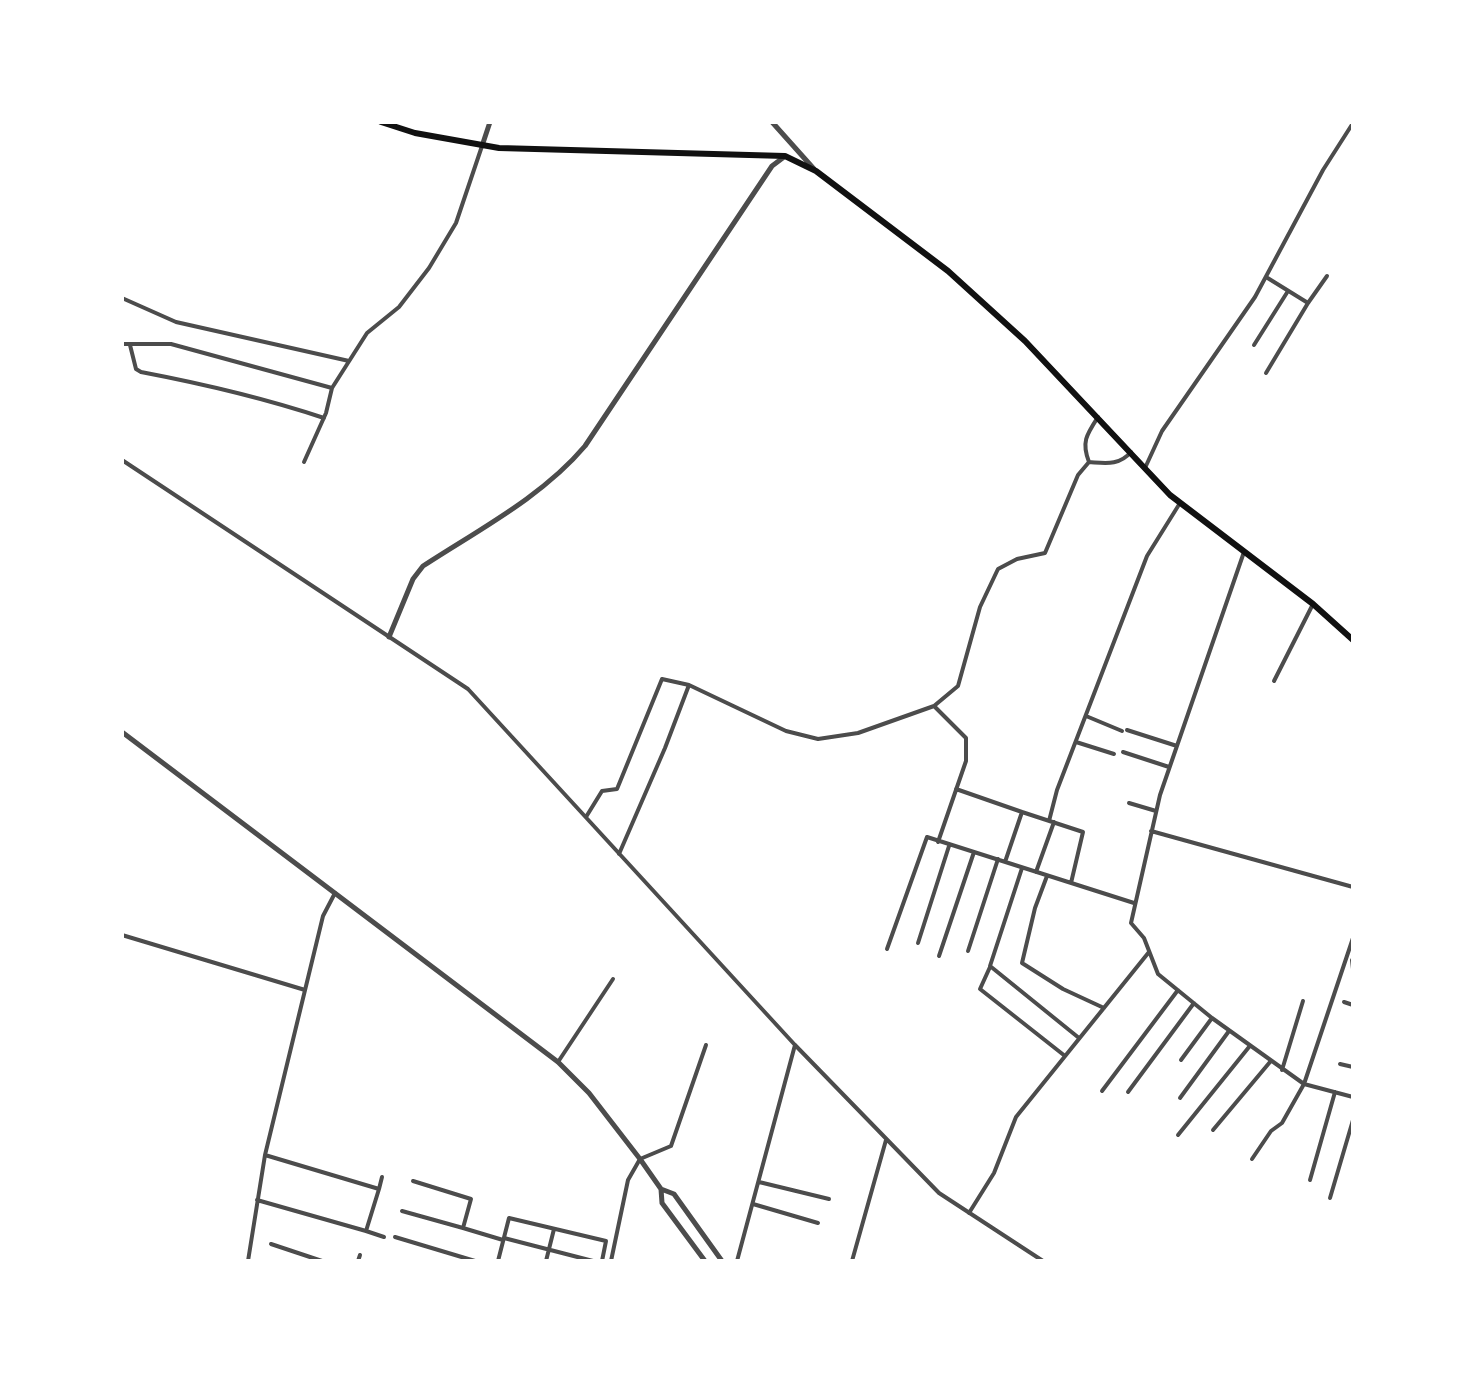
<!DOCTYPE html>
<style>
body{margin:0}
#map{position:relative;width:1475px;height:1383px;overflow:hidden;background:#fff;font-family:Poppins,sans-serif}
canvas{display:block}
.frame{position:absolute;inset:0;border:124px solid #fff;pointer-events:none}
</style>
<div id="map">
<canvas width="1475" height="1383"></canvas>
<div class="frame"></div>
</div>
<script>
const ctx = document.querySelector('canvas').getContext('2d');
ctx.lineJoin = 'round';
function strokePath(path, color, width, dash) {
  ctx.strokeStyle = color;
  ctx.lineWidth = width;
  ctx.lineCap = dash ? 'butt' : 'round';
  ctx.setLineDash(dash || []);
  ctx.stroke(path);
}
const minor = new Path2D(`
 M1266 277 1308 303 1327 276
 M122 298 176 322 349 361
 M122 344H171L332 388
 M130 345 136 369 141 372C204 384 264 398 324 418
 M1254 345 1288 291
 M1266 373 1308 303
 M122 460 468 689 795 1045 939 1193 1043 1261
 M304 462 326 413 332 388 367 333 399 307 429 268 456 223 482 146
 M1089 462C1081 442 1087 434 1098 417
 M1145 468 1162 431 1255 297 1323 170 1353 123
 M1244 552 1160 795 1131 923 1144 938 1158 974 1212 1018 1304 1084 1353 1097
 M1274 681 1313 604
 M689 685 786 731 818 739 858 733 934 706 958 686 980 607 998 569 1017 559 1045 553 1078 475 1089 462C1105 463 1119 466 1131 452
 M934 706 966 738V761L938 842
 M1086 716 1122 731
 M1127 730 1177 746
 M1076 742 1114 754
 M1123 752 1169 767
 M956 789 1022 812 1005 862
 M1129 803 1156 811
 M1022 812 1083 832 1071 883
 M586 817 602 791 617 789 662 679 689 685 665 748 619 854
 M1049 821 1057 790 1147 556 1180 503
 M1151 831 1353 887
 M1022 868 990 966 1079 1038
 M1036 872 1054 822
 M1047 876 1035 908 1022 963 1063 989 1104 1008
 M122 935 305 990
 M918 943 949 846
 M887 949 927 837 1134 903
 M968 951 998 859
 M939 956 974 852
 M1352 960 1353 969
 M990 967 980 989 1065 1056
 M1344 1002 1353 1005
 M1181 1060 1212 1018
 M558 1062 613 979
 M1340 1064 1353 1067
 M1282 1070 1303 1001
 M1102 1091 1178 990
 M1128 1092 1194 1003
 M1180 1098 1229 1031
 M1213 1130 1270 1062
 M1178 1135 1249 1047
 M265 1155 379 1189 382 1177
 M1252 1159 1271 1131 1282 1123 1304 1084 1353 938
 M1310 1180 1335 1092
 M413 1181 471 1199 463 1228 503 1240
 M759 1182 829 1199
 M379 1189 366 1231 384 1237
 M1330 1198 1353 1120
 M257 1200 366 1231
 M753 1204 818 1223
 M402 1211 463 1228
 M969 1213 994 1173 1016 1117 1149 952
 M395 1237 475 1261
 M504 1238 593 1261
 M271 1244 322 1261
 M248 1261 265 1155 323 916 335 893
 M358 1261 360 1255
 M498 1261 509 1218 606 1241 602 1261
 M546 1261 554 1229
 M611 1261 628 1180 640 1159 671 1146 706 1045
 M737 1261 795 1045
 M852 1261 886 1140`);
const tertiary = new Path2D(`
 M772 122 814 169
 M482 146 490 122
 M389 637 413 579 423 566C478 530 542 497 585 446L772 166 784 157
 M122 732 558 1062 589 1093 640 1159 661 1189 662 1203 705 1261
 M661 1189 674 1194 722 1261`);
const secondary = new Path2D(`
 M381 122 415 133 499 148 785 156 816 171 948 271 1025 341 1170 495 1313 604 1353 640`);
strokePath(minor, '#4c4c4c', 4);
strokePath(tertiary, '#4c4c4c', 5);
strokePath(secondary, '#111', 6);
</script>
